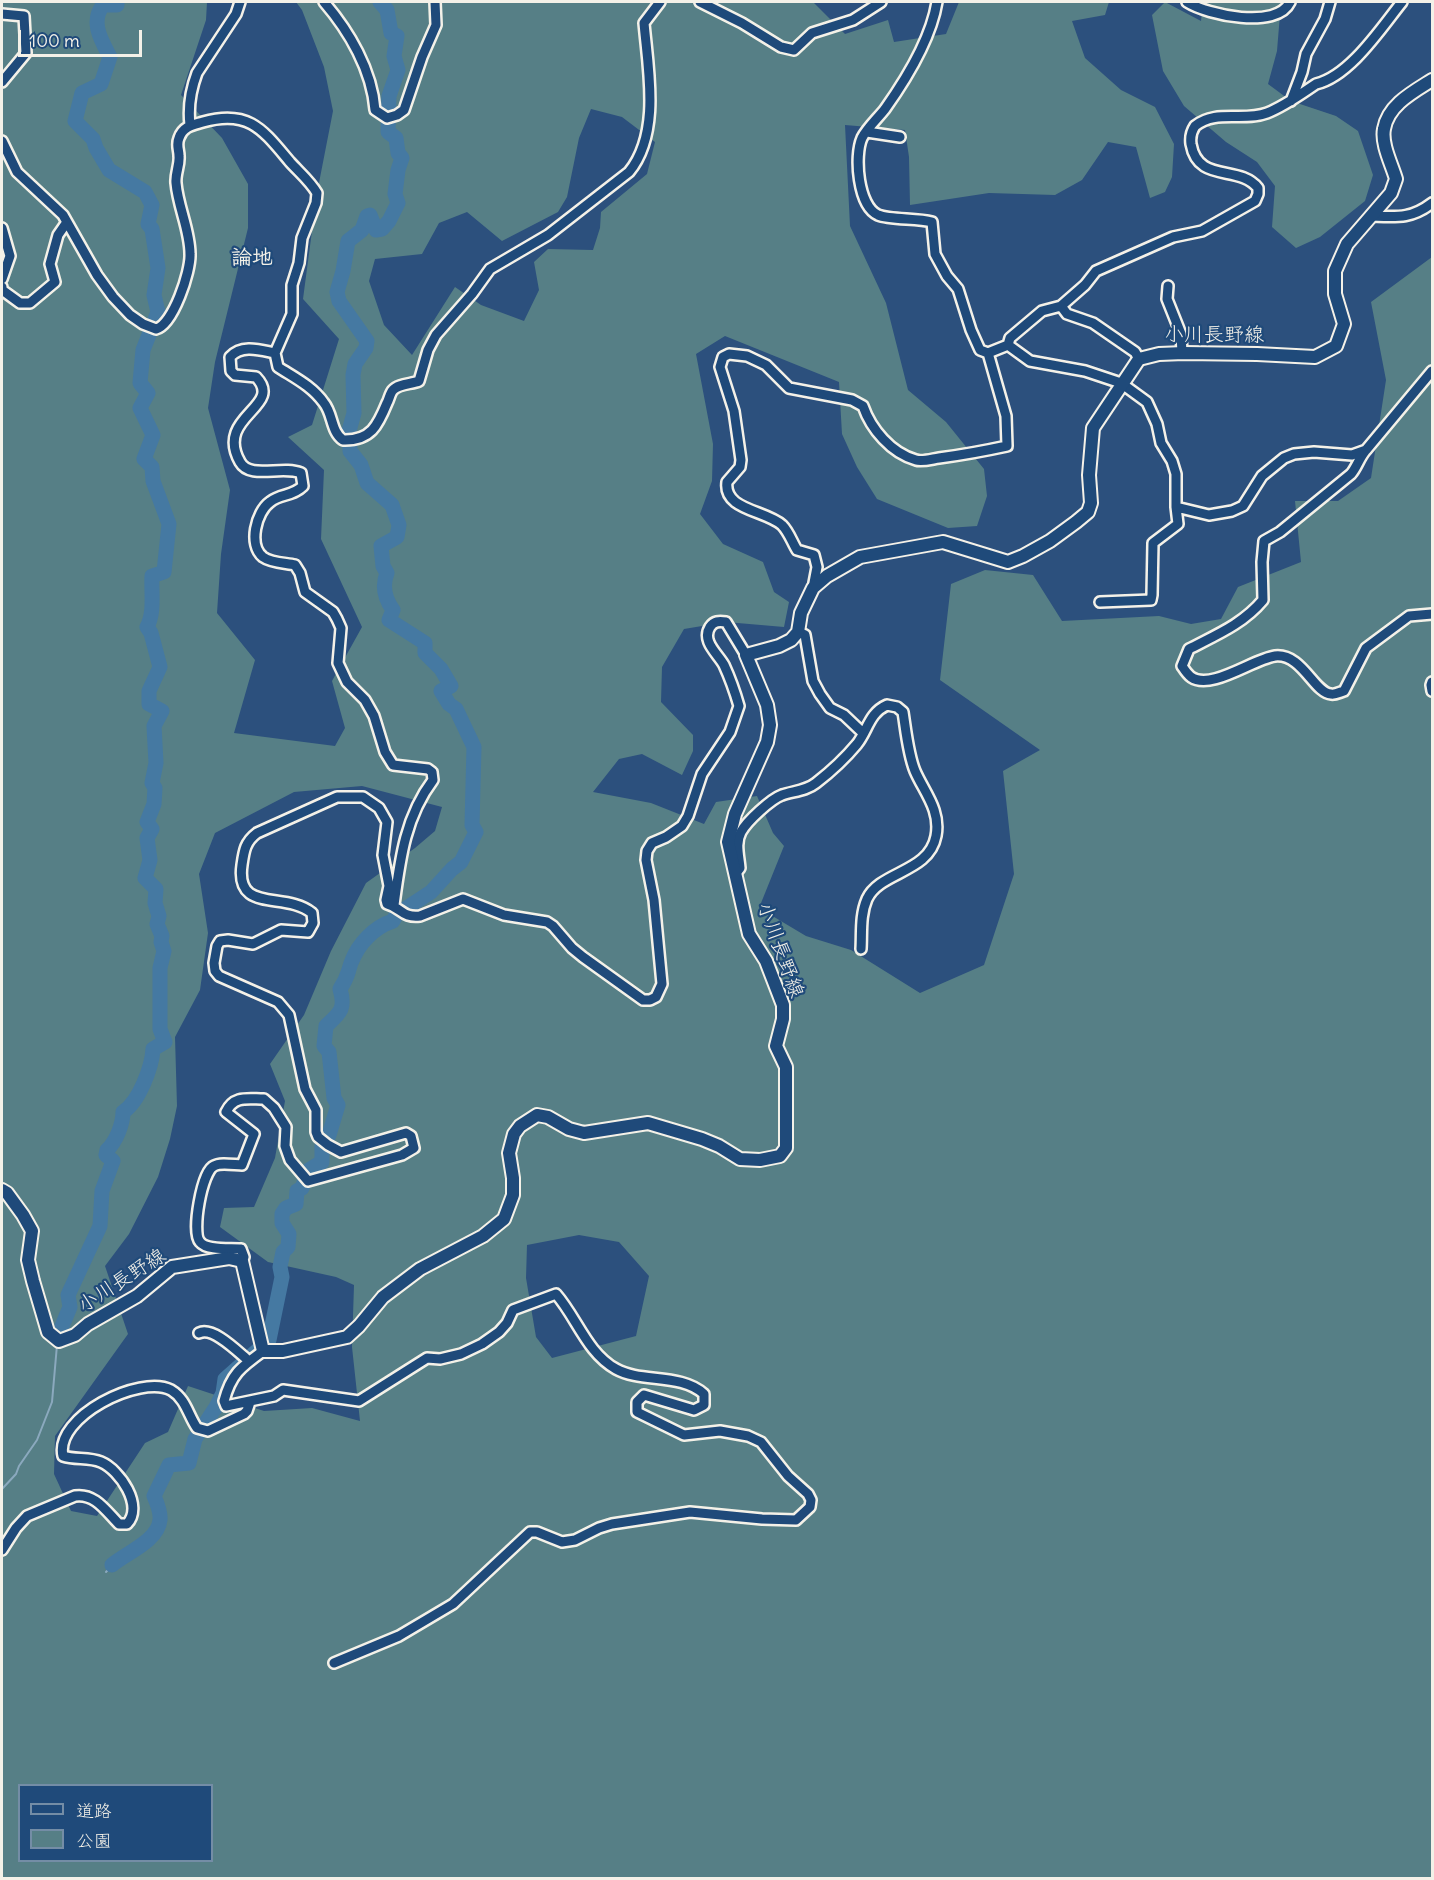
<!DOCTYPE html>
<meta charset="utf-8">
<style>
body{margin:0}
#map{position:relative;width:1434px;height:1880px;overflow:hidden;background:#2c507d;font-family:Delius,"Klee One",sans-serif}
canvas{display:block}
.frame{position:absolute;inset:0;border:3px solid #f4f1e8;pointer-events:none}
.legend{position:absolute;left:18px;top:1784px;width:195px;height:78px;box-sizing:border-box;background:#1f4a7a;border:2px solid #748da6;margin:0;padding:8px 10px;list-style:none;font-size:18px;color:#f4f1e8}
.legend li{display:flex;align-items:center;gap:12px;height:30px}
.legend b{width:30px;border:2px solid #748da6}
.scale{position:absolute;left:18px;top:30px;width:124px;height:27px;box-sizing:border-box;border:3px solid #f4f1e8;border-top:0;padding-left:8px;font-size:18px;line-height:21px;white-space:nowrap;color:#f4f1e8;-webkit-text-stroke:4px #1f4a7a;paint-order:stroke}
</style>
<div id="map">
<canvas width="1434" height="1880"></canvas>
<div class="frame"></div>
<ul class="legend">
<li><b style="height:8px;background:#1f4a7a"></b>道路</li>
<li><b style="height:16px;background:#567f86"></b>公園</li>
</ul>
<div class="scale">100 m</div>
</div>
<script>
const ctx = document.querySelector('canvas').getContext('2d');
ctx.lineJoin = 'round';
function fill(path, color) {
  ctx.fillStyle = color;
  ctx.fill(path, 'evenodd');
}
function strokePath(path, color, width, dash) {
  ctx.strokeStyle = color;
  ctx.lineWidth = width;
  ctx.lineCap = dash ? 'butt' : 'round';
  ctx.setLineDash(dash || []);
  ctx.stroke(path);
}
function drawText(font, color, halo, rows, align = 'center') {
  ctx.font = font + ' Delius,"Klee One",sans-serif';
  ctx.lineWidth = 4.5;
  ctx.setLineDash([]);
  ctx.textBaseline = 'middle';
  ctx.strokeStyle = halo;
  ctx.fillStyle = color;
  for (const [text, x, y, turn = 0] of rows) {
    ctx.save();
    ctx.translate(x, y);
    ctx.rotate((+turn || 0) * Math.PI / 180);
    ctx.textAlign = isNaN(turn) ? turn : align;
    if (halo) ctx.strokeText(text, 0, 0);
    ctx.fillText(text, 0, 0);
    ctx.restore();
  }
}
const green = new Path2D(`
 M2 2H207L206 20 181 95 222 138 248 184V228L215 362 208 408 230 490 221 554 217 613 255 660 234 733 335 746 345 728 332 681 362 627 321 539 324 470 288 437 312 425 339 339 303 299 317 193 333 111 324 67 302 10 296 2H813L845 34 888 20 894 42 946 34 959 2H1109L1105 15 1072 21 1085 58 1121 90 1155 107 1174 144 1172 177 1165 192 1150 198 1136 147 1108 142 1082 180 1055 195 989 193 910 205 909 157 905 130 845 125 850 226 886 303 908 390 946 422 984 469 987 496 977 526 948 528 877 499 857 467 842 434 839 382 725 336 696 354 713 444 712 481 700 514 723 544 763 562 774 592 789 602 784 627 726 622 684 629 662 667 661 702 693 735V751L682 775 642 754 619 759 593 792 651 803 704 824 716 802 757 796 773 833 784 846 759 908 806 936 851 950 920 993 984 965 1014 874 1003 771 1040 750 940 680 951 584 985 570 1033 575 1062 621 1159 616 1191 624 1221 619 1238 587 1301 562 1295 501H1338L1371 478 1386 380 1371 302 1432 257V1878H2ZM591 109 622 117 655 142 647 174 601 212 600 228 593 250 548 249 534 262 539 290 524 321 481 305 455 287 412 355 384 325 369 281 375 259 422 254 439 223 467 212 502 241 558 212 567 197 579 138ZM362 786 442 807 435 831 415 848 366 883 331 951 304 1015 270 1064 285 1101 275 1158 254 1207 224 1208 220 1227 268 1262 336 1277 354 1285 352 1347 360 1421 312 1408 264 1411 188 1386 168 1432 145 1443 97 1516 71 1511 54 1474 55 1436 128 1334 105 1266 129 1234 158 1177 170 1139 177 1106 175 1037 200 990 208 933 199 874 215 833 294 792ZM579 1235 619 1242 649 1276 636 1336 552 1358 536 1337 526 1278 527 1245ZM20 1786H212V1860H20Z
 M1165 2 1201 21 1203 2H1281L1277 51 1268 84 1291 101 1336 116 1358 131 1373 175 1365 201 1320 237 1296 248 1272 227 1275 186 1257 162 1226 142 1184 106 1163 71 1152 15Z`);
const stream = new Path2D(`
 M2 1489 16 1474 19 1466 37 1440 52 1402 57 1345
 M106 1572 112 1565`);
const river = new Path2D(`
 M60 1331 70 1307 68 1295 100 1226 102 1191 113 1161 106 1155 107 1150C116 1142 123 1124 123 1112 139 1102 152 1067 153 1049L165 1042 160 1029V968L164 951 161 942 162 936 157 924 159 916 155 903 156 889 145 878 150 860 147 838 152 829 147 822 154 804 155 788 152 783 156 763 154 726 162 711 149 704V691L160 667 151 633 147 627C155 612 151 592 152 576L164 572 169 524 153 481 152 467 144 459 153 435 140 408 148 393 140 383 143 350 158 312 154 295 158 268 152 229 148 224 152 205 145 192 109 170 96 148 93 139 75 121 82 93 101 84 110 57C101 40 90 22 103 5H117V2
 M112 1565C126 1553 158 1541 160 1520 161 1512 157 1503 154 1496L169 1465 189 1463 195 1439 216 1407 223 1393 225 1379 269 1340 282 1277 280 1267 283 1252 288 1247 289 1234 282 1223V1214L286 1208 296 1204 297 1191 302 1188 309 1170 322 1162V1146L329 1135 338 1105 334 1098 329 1052 324 1046 326 1026C340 1013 346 1009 340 989 348 977 347 975 351 963 358 944 374 927 393 921L396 915 431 892 452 869 461 862 476 832 472 825 474 747 456 709 449 704 441 691 451 686 441 669 425 653V643L389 620 393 610C385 599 382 586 387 573L383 566 381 546 397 537 399 525 392 505 367 483 361 465 350 451 349 431 354 413 353 375 355 364 366 348 367 341 339 301 337 292 343 271 348 241 362 230 367 216 370 215 376 230 382 229 389 221 398 203 395 194 398 170 402 158 398 153 396 138 388 132 389 96 398 70 394 56 397 36 391 33 387 10 380 2`);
const street = new Path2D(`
 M324 2C349 31 372 70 375 110L387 118 397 115 404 110 422 57 436 25 435 2
 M700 2 742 23 781 47 794 50 812 33 853 20 881 2
 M937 2C931 39 907 78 885 109 878 118 867 128 862 138 854 156 858 206 878 215 890 220 917 218 932 222L935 254 947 276 958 289 971 330 980 350 988 353 1008 345 1030 361 1085 371 1121 383 1147 402 1157 424 1161 443 1172 461 1176 474V507L1209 515 1232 511 1243 506 1262 476 1284 458 1294 454 1314 452 1352 455 1366 450
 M1187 2C1207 15 1277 30 1290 2
 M2 14 24 16 26 53 2 82
 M1291 101 1302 72 1306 54 1325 19 1330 2
 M190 125C188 108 191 89 197 73L236 14 240 2
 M867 132 900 137
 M2 141 17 172 63 215 97 275 113 297 130 315 143 324 156 329C173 325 191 271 190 254 190 230 178 207 176 183 175 174 180 165 179 156 179 149 176 145 179 138 183 126 193 125 203 122 249 109 263 130 290 162 299 172 310 181 317 193L316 203 302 238 299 263 292 285V314L275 353
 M1372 216C1397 217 1411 219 1432 203
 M2 228 10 256 2 279
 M1168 286 1167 299 1181 334 1182 353
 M2 287V290L20 303H30L55 282 50 264 58 235 67 222
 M1061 306 1067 314 1093 323 1135 352 1139 359
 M1008 345 1010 338 1042 311 1061 306 1085 285 1096 271 1173 237 1202 231 1255 201 1258 194V188C1239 164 1198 184 1191 144 1190 137 1191 132 1195 126 1216 109 1243 122 1267 113 1285 106 1301 94 1316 84 1350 76 1381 28 1402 2
 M1432 371 1366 450C1359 458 1357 467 1351 474L1280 532 1264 541 1262 562 1263 600C1243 624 1216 635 1189 649L1182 666C1184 669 1187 674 1191 677 1211 691 1253 659 1275 656 1302 653 1314 693 1331 694 1335 695 1340 692 1344 691L1366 648 1409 616 1432 614
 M813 588 817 567 814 555 797 550C792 542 789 532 782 525 765 510 723 510 727 482L740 467 741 460 734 411 720 367 723 357 729 354 747 356 766 365 789 388 852 400 863 406C871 429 891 453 916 460 922 462 932 459 939 458 962 455 984 451 1007 446L1006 416 988 353
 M1100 602 1151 600 1152 595 1153 543 1178 524 1176 507
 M798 632 805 635 813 681 820 694 830 708 844 715 863 733
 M1432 682 1431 685 1432 691
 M735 874 740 868C739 856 735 843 741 832 747 821 771 799 782 795 794 791 806 791 816 783 829 773 847 756 857 744 868 730 869 713 887 705L897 707 903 712C906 731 908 754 915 771 924 792 941 810 936 836 929 873 880 871 867 899 860 915 862 933 861 949
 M394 905C400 860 405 817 433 780L432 772 428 769 393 765 385 752 374 716 365 700 347 682 338 663 341 628 337 619 333 612 305 592 300 573 295 565C286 563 271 563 263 557 248 545 256 512 270 502 281 493 292 497 303 486L301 473C282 465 250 480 240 462 214 416 285 407 256 377L235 375 231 371 230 357C242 344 260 350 275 353L278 367C295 378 312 386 324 403 333 414 331 432 343 440 371 441 378 425 387 403 389 400 390 393 393 390 398 384 412 384 419 381L428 350 436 335 472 294 490 269 548 235 629 172C661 133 648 69 644 23L660 2
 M242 1261 244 1257 241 1249C231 1248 207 1251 200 1242 191 1233 202 1171 214 1166 220 1162 235 1165 242 1165L254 1134 226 1112C234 1095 248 1099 264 1099L274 1108 286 1127 285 1146 290 1160 308 1181 402 1155 414 1148 411 1136 406 1133 341 1152 328 1145 318 1137 316 1132V1110L305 1089 289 1015 278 1002 219 976 215 971 214 963 217 946 220 941 228 940 253 944 281 930 308 932 313 923 312 913C285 891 235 914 242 865 244 851 245 842 257 833L337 797H363L379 808 387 822 383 855 389 886 386 900 387 904C402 908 402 918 420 916L463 899 504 915 547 922 553 926 572 948 583 957 643 1000H650L656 997 662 984 654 900 646 860 647 851 652 843 666 837 682 826 688 816 702 774 730 732 739 706C735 692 730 678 724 665 718 654 701 641 710 627 714 621 719 621 726 622L746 655
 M199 1333C213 1326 238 1352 249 1361
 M263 1351C241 1367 231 1374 224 1401L226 1406 274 1396 283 1390 359 1401 427 1358 440 1359 461 1354 482 1344 499 1332 507 1323 513 1310 556 1294C577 1318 587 1353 616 1369 641 1383 681 1373 704 1394V1405L694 1410 644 1395 637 1402V1412L684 1435 720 1431 748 1436 761 1442 788 1476 808 1494 811 1500 810 1507 796 1520 762 1519 690 1512 612 1524 599 1528 575 1540 562 1542 537 1532H530L453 1604 399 1636 334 1663
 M2 1550 16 1528 27 1516 75 1496C95 1493 106 1511 119 1524H127C144 1506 120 1470 101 1462 89 1457 75 1460 63 1456 54 1417 140 1374 171 1390 186 1399 188 1415 197 1428L208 1431 244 1414 247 1411 250 1402`);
const secondary = new Path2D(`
 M2 1190 7 1193 23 1215 32 1231 28 1260 33 1281 48 1332 59 1341 75 1335 88 1324 137 1296 172 1267 229 1258 242 1261 263 1351H283L347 1337 359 1326 383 1297 420 1269 483 1236 504 1219 513 1195V1178L509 1153 514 1134 520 1126 537 1115 548 1117 569 1129 584 1133 648 1123 702 1139 719 1146 740 1159 760 1160 780 1156 786 1148V1067L776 1046 783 1019V1005L766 961 749 934 728 842 735 814 767 742 770 725 767 705 746 655 779 646 791 640 798 632 801 613 813 588 827 576 860 557 943 542 1008 562 1023 556 1050 541 1076 522 1088 512 1091 503 1089 475 1093 428 1139 359 1159 354 1184 353 1257 354 1315 357 1336 346 1344 324 1335 294V271L1347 244 1391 193 1396 179C1392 165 1381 144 1384 129 1388 105 1413 92 1432 80`);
const streetNames = [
 ["小川長野線",1214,335],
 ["小川長野線",780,950,70],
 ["小川長野線",122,1281,-33]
];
const neighbourhoodNames = [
 ["論地",252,258]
];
fill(green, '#567f86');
strokePath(stream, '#8ba9be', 2);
strokePath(river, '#4579a2', 15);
strokePath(street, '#f4f1e8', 14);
strokePath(secondary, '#f4f1e8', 16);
strokePath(street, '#1f4a7a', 9);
strokePath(secondary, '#1f4a7a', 12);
drawText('20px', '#f4f1e8', '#1f4a7a', streetNames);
drawText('bold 21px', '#f4f1e8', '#1f4a7a', neighbourhoodNames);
</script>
